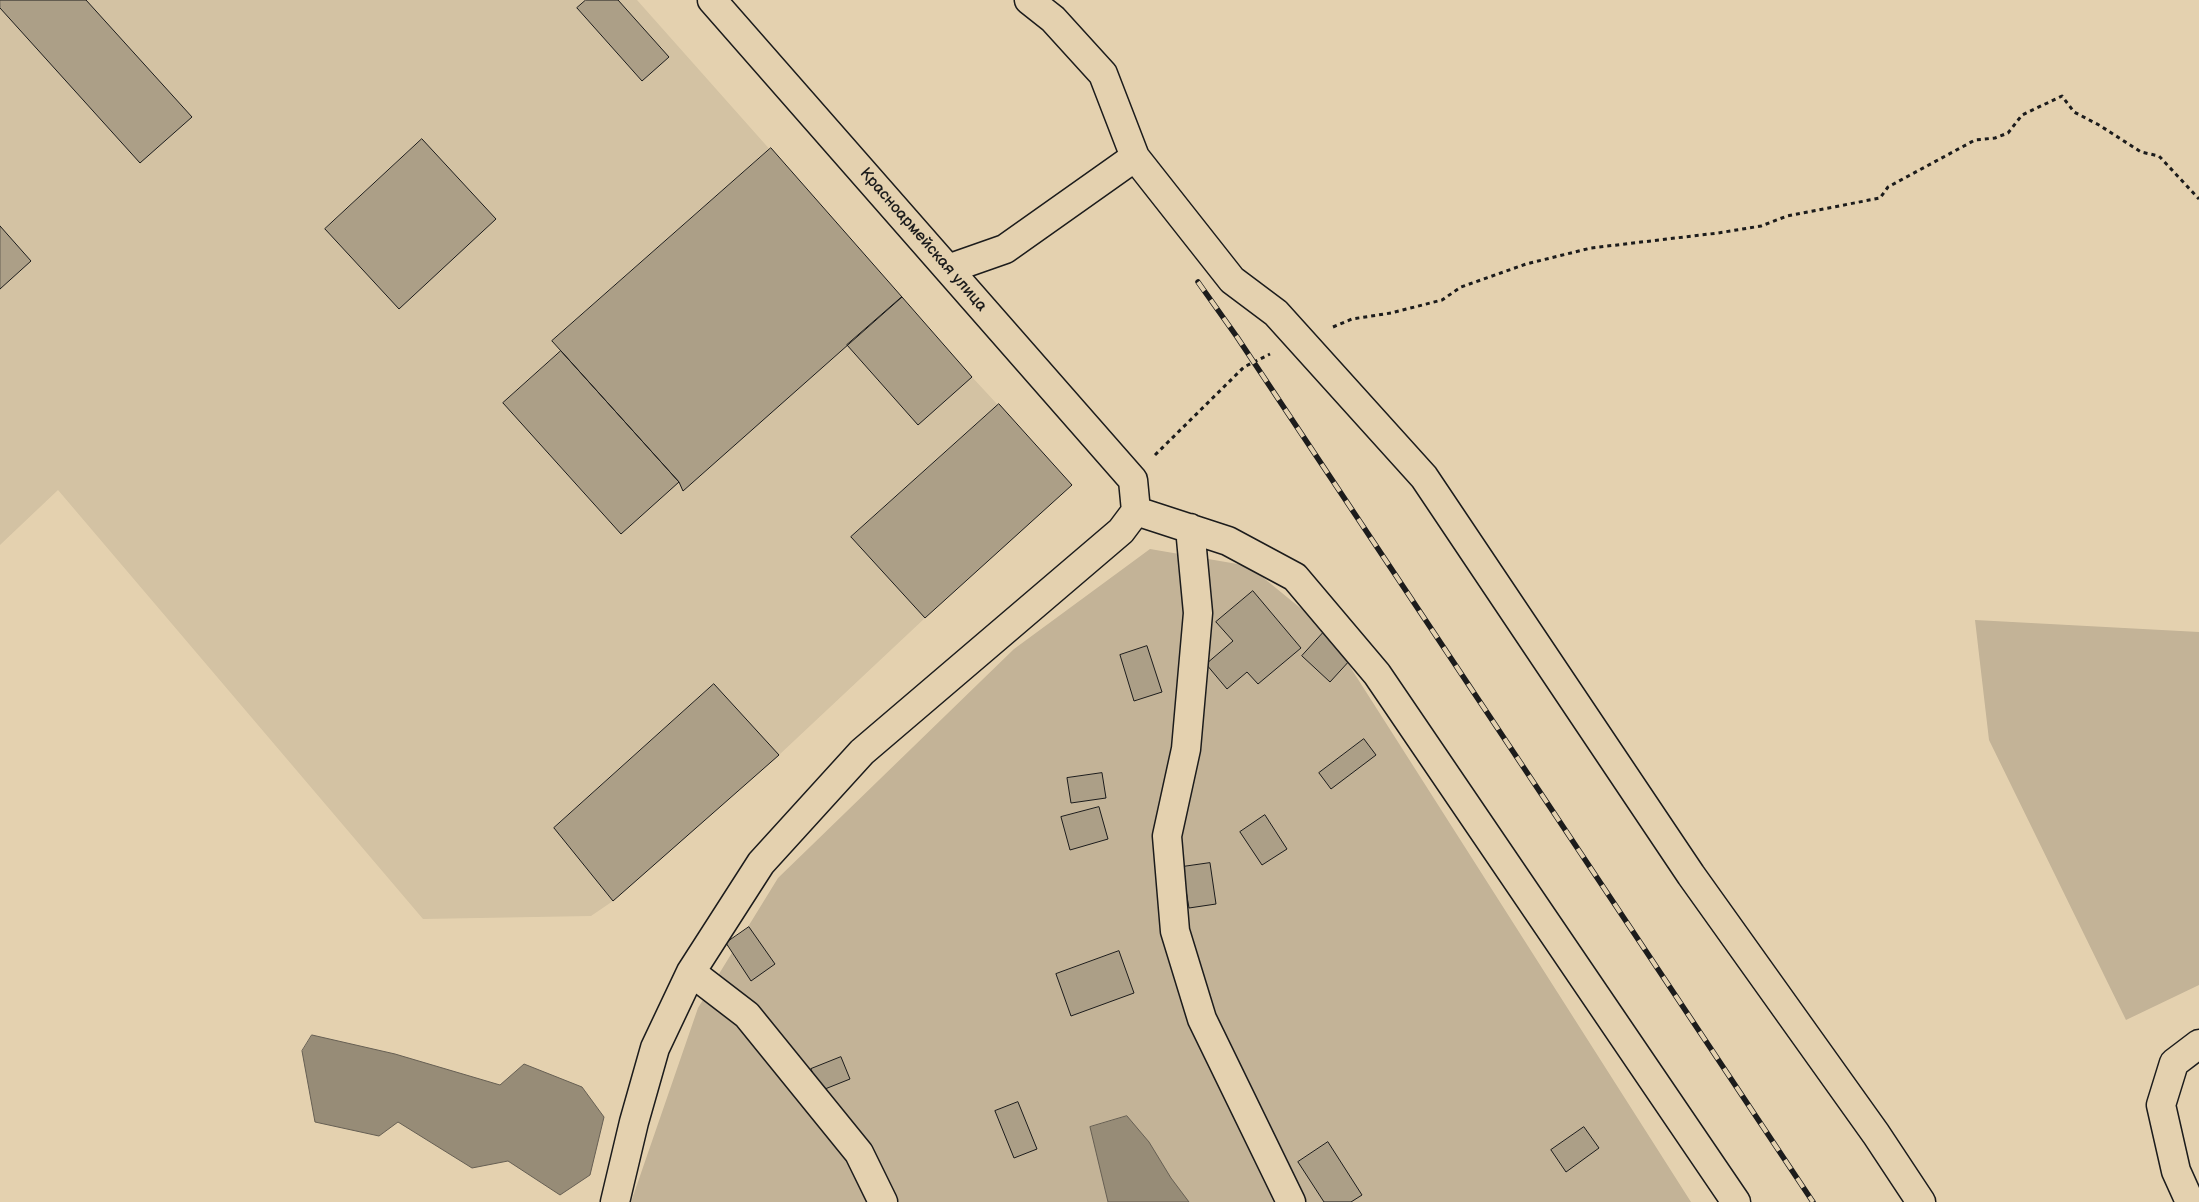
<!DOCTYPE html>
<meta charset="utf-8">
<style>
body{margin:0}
canvas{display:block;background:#e4d1af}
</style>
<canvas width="2199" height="1202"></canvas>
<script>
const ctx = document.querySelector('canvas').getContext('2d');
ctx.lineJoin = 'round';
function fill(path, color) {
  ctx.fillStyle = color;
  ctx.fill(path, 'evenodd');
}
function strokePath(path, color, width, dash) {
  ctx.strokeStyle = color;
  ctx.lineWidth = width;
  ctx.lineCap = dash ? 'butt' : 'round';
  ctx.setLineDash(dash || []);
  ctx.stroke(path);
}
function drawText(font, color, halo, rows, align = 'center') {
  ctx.font = font + ' "Balsamiq Sans",sans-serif';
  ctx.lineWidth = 5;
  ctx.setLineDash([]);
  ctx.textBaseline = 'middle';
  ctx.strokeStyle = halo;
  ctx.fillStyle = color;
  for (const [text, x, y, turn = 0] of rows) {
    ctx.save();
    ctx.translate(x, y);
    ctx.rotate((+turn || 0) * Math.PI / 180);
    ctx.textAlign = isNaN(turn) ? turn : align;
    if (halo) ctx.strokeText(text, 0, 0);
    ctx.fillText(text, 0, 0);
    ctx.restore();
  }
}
const built = new Path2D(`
 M0 0H637L972 377 1072 485 925 618 779 755 613 901 591 916 423 919 58 490 0 545Z`);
const green = new Path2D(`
 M1150 549 1249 566 1326 629 1691 1202H631L698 1008 778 878 1014 649Z
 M1975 620 2199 632V985L2126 1020 1989 740Z`);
const water = new Path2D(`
 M312 1035 395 1054 500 1085 524 1064 582 1087 604 1117 590 1175 560 1195 508 1161 472 1168 398 1122 379 1136 315 1122 302 1051Z
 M1127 1116 1149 1142 1171 1178 1189 1202H1108L1090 1127Z`);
const building = new Path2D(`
 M0 0H86L192 117 140 163 0 8Z
 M586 0H618L669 57 642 81 577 8Z
 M422 139 496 219 399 309 325 229Z
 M771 148 902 297 683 491 679 482 552 341Z
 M0 226 31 261 0 289Z
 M902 297 972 377 918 425 847 345Z
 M561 351 679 482 621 534 503 403Z
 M999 404 1072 485 925 618 851 537Z
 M1253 591 1301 648 1258 684 1247 672 1227 689 1206 664 1233 641 1216 622Z
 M1323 633 1351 659 1330 682 1302 656Z
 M1147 646 1162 692 1134 701 1120 655Z
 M714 684 779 755 613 901 554 828Z
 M1364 739 1376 755 1331 789 1319 773Z
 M1102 773 1106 798 1071 803 1067 778Z
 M1099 807 1108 839 1070 850 1061 817Z
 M1265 815 1287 849 1262 865 1240 832Z
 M1210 863 1216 904 1189 908 1182 867Z
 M749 927 775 964 751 981 726 943Z
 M1119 951 1134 993 1071 1016 1056 974Z
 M841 1057 850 1079 820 1091 811 1069Z
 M1018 1102 1037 1149 1014 1158 995 1111Z
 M1584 1127 1599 1148 1566 1172 1551 1150Z
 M1328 1142 1362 1195 1351 1202H1324L1298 1162Z`);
const path = new Path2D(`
 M1333 327 1352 319 1391 313 1442 300 1461 287 1526 264 1591 248 1718 233 1761 226 1787 216 1880 198 1888 187 1975 140 1995 138 2008 133 2022 115 2062 96 2074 112 2099 125 2141 152 2159 156 2199 199
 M1155 455 1244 367 1270 354`);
const minor = new Path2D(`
 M1135 157 1232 280 1276 313 1424 477 1691 875 1876 1134 1921 1202
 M948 269 1005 249 1135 157 1103 74 1053 19 1029 0
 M1136 511 1228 541 1295 577 1377 674 1736 1202
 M1190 528 1198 613 1186 749 1167 836 1175 931 1202 1019 1291 1202
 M691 972 747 1015 859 1153 883 1202
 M615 1202 634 1122 655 1048 691 972 761 863 862 752 1121 531 1136 511 1133 480 712 0
 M2190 1202 2176 1171 2161 1105 2174 1063 2199 1044`);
const rail = new Path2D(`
 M1198 282 1237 337 1813 1202`);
const streetNames = [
 ["Красноармейская улица",923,240,49]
];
fill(built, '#d3c2a3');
fill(green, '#c3b397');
fill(water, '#978c77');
strokePath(water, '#665f53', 1);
fill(building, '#ac9f87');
strokePath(building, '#1c1c1c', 1);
strokePath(minor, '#1c1c1c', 31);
strokePath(path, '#1c1c1c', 3, [4, 4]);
strokePath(minor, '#e4d1af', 28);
strokePath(rail, '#1c1c1c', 5.5);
strokePath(rail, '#e4d1af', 4, [11]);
drawText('16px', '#1c1c1c', '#e4d1af', streetNames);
</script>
